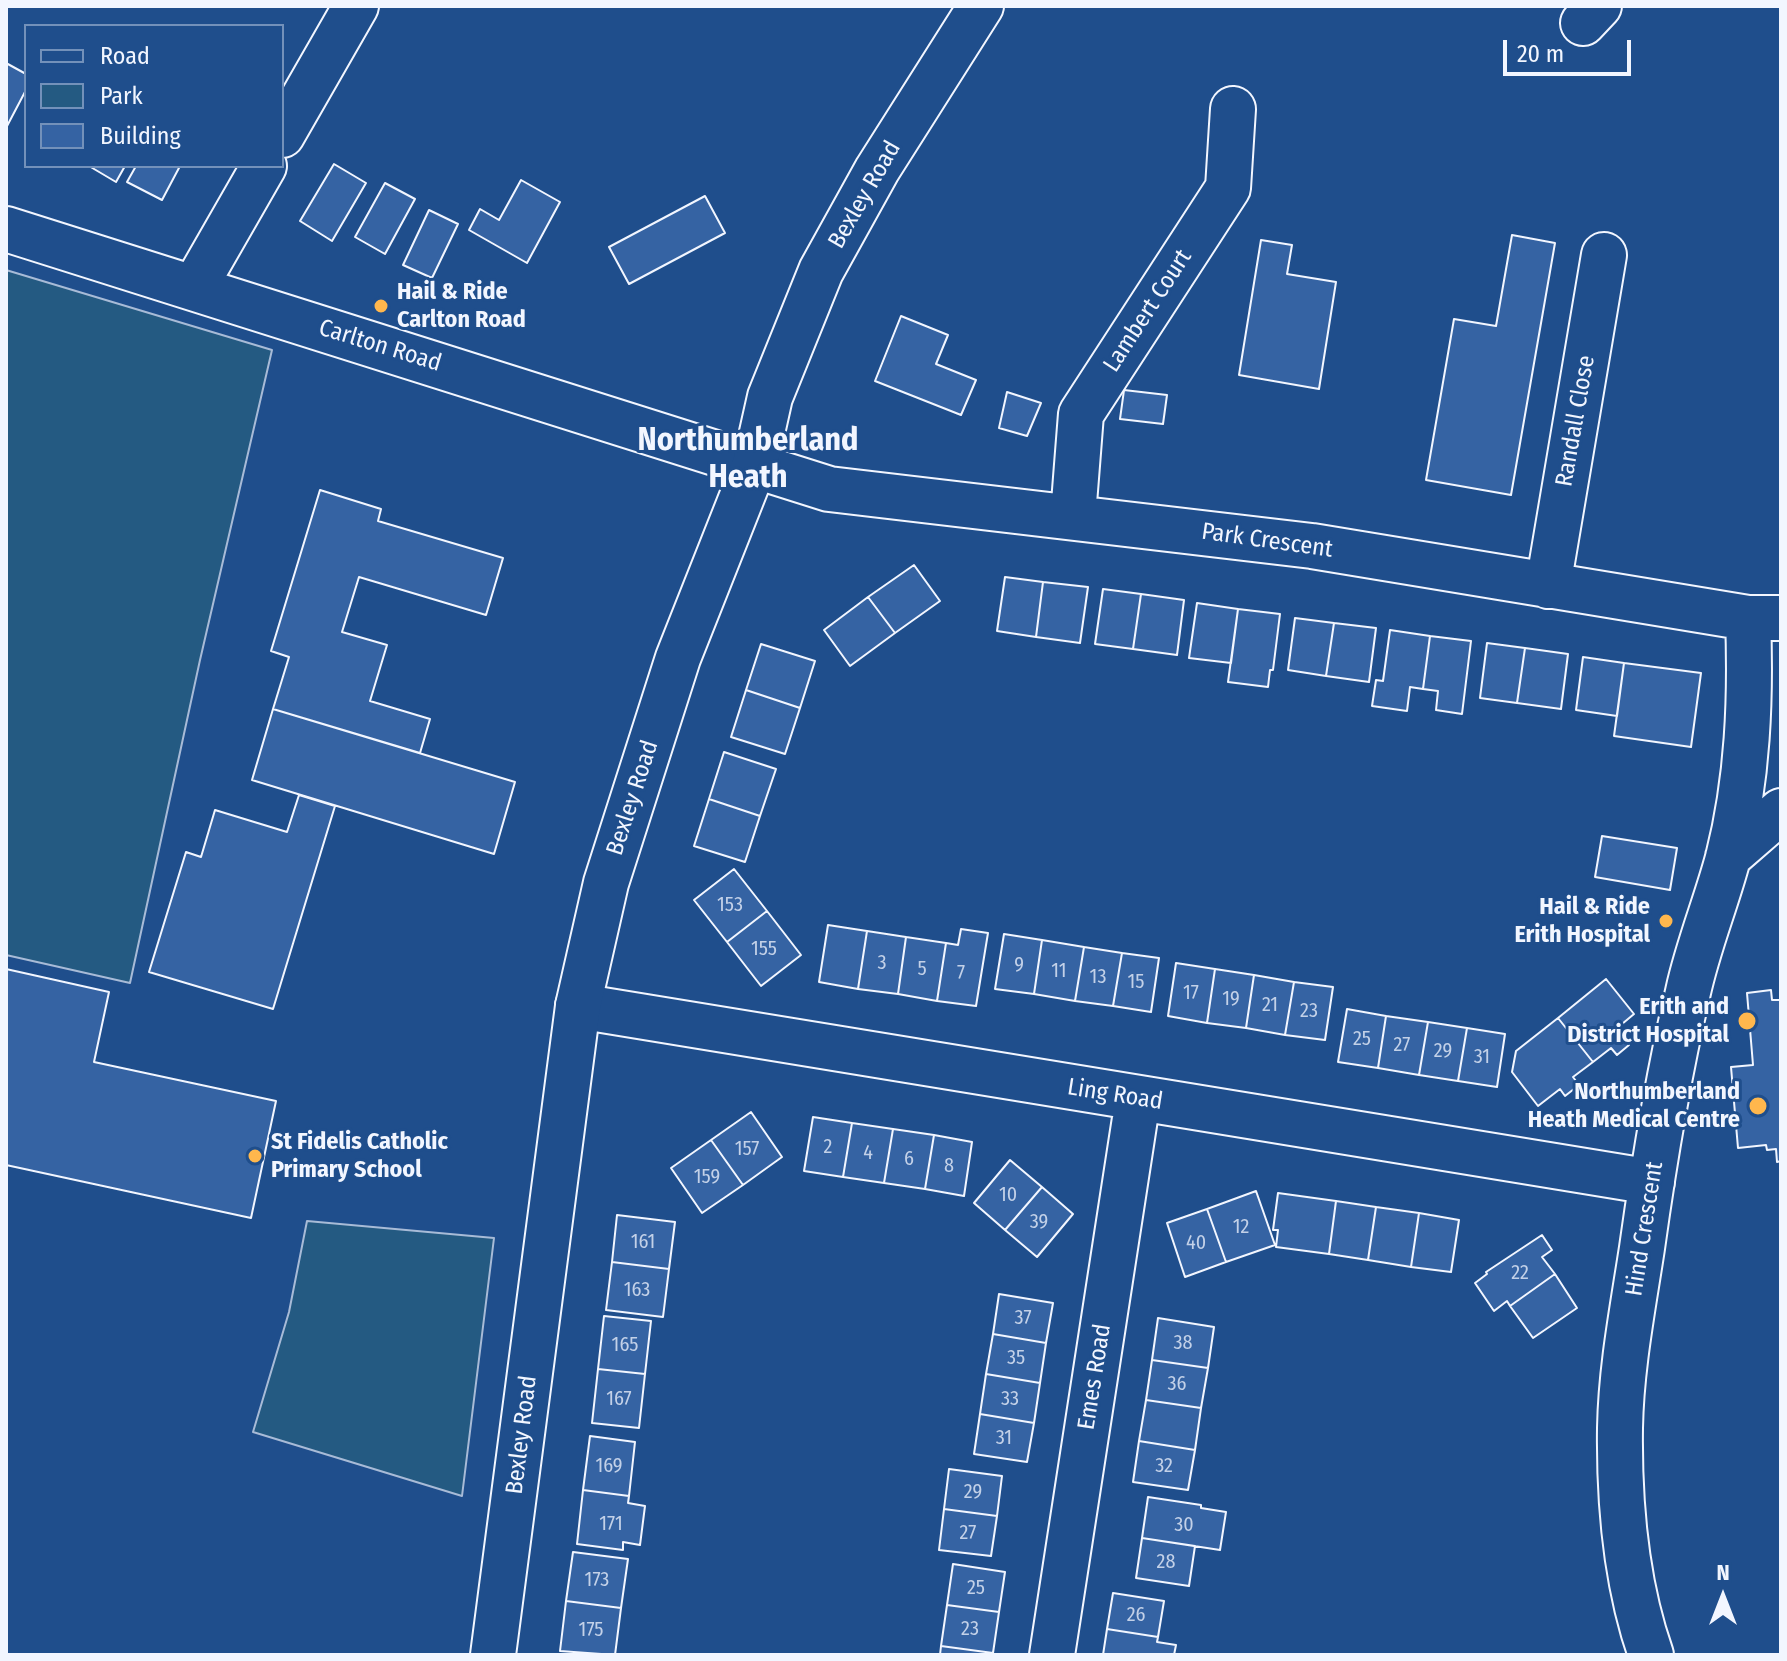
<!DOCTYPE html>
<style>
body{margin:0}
#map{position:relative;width:1787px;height:1661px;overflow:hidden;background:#1f4e8c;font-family:"Fira Sans Condensed",sans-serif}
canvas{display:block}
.frame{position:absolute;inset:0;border:8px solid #f2f6ff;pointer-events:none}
.legend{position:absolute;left:24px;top:24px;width:260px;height:144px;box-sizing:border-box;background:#1f4e8c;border:2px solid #7391ba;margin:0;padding:10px 14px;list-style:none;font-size:24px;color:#f2f6ff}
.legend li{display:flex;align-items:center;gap:16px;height:40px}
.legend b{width:40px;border:2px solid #7391ba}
.north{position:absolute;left:1683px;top:1557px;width:80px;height:80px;-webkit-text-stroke:6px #1f4e8c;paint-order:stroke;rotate:0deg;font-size:22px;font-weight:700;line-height:32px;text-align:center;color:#f2f6ff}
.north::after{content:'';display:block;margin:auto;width:28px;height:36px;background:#f2f6ff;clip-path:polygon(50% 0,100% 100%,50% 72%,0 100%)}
.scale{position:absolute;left:1503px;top:40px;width:128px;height:36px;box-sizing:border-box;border:4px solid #f2f6ff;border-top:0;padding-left:10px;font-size:24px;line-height:28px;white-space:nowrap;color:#f2f6ff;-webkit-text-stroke:6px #1f4e8c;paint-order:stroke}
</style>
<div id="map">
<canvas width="1787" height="1661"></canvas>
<div class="frame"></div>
<ul class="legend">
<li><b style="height:10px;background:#1f4e8c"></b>Road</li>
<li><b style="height:22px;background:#245a82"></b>Park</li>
<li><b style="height:22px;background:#3563a3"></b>Building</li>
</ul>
<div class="north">N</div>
<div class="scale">20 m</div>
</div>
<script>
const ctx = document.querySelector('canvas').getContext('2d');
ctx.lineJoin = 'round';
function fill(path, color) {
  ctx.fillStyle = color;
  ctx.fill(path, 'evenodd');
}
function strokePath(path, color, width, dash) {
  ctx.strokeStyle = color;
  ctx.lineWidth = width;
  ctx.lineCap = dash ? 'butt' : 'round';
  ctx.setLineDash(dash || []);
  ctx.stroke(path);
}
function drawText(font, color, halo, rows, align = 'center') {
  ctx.font = font + ' "Fira Sans Condensed",sans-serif';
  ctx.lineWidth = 6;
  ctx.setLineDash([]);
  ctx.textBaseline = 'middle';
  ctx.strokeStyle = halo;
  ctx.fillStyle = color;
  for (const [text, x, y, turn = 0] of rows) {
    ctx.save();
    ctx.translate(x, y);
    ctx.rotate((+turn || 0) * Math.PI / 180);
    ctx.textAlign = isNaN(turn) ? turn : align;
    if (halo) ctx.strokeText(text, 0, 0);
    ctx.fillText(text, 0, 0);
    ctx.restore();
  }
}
const green = new Path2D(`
 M6 270 272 350 200 660 130 983 6 955Z
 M307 1221 494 1238 462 1496 253 1432 289 1312Z`);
const building = new Path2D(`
 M6 63 26 74V90L6 128Z
 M334 164 366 183 332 241 300 221Z
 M89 166H125L116 182Z
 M136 166H180L162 200 127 182Z
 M521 180 560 202 527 263 469 230 480 209 499 220Z
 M385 183 415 199 385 254 355 237Z
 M705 196 725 233 629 284 609 247Z
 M429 210 458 224 432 278 403 265Z
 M1512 235 1555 243 1511 495 1426 480 1454 319 1496 326Z
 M1261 240 1292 245 1287 274 1336 282 1319 389 1239 375Z
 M901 316 948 335 936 364 976 380 961 415 875 381Z
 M1124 390 1167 395 1163 424 1120 419Z
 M1007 392 1041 403 1027 436 999 428Z
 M320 490 381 509 378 521 503 558 486 615 359 577 342 632 387 645 370 701 430 719 420 753 273 709 289 657 271 651Z
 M914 565 940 601 895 633 868 597Z
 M1005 577 1043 582 1036 637 997 631Z
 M1043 582 1088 587 1080 643 1036 637Z
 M1103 589 1141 594 1133 649 1095 644Z
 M1141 594 1184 600 1177 655 1133 649Z
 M868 597 895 633 850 666 824 630Z
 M1197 603 1238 609 1231 663 1189 658Z
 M1238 609 1280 614 1273 670H1270L1268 687 1228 682Z
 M1295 618 1334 623 1326 676 1288 670Z
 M1334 623 1376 628 1369 682 1326 676Z
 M1390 630 1430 636 1423 689 1410 687 1407 711 1372 706 1376 680 1383 681Z
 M1430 636 1471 641 1462 714 1436 710 1438 691 1423 689Z
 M1487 643 1525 648 1517 703 1480 698Z
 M761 644 815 661 800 708 746 690Z
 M1525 648 1568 654 1561 709 1517 703Z
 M1583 657 1624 663 1617 716 1576 710Z
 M1624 663 1701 673 1691 747 1614 736Z
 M746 690 800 708 785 754 731 737Z
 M273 709 515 782 494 854 252 780Z
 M724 752 776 769 760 816 709 799Z
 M299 795 335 806 273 1009 149 972 186 852 201 857 215 810 287 832Z
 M709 799 760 816 745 862 694 846Z
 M1602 836 1677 848 1670 890 1595 877Z
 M734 869 767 911 727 942 694 900Z
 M767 911 801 955 761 986 727 942Z
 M828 925 867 931 858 989 819 982Z
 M961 929 988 933 976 1006 937 1001 946 943 958 945Z
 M867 931 906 937 898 994 858 989Z
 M1004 934 1042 940 1034 994 995 989Z
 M906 937 946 943 937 1001 898 994Z
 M1042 940 1084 947 1075 1001 1034 994Z
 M1084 947 1122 953 1113 1006 1075 1001Z
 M1122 953 1159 958 1151 1012 1113 1006Z
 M1176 963 1215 969 1207 1023 1168 1016Z
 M6 969 109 992 94 1062 276 1101 251 1218 6 1165Z
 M1215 969 1254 975 1246 1028 1207 1023Z
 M1254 975 1294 982 1285 1035 1246 1028Z
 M1606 979 1634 1014 1616 1029 1629 1045 1617 1055 1611 1048 1593 1062 1558 1018Z
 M1294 982 1333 987 1325 1040 1285 1035Z
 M1771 990 1772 1000H1781V1161L1777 1162 1776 1149 1767 1150 1766 1145 1738 1148 1731 1067 1753 1065 1747 993Z
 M1347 1009 1386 1016 1378 1068 1338 1062Z
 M1386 1016 1428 1022 1419 1075 1378 1068Z
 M1558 1018 1593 1062 1573 1077 1579 1085 1565 1096 1560 1089 1538 1106 1512 1072 1516 1051Z
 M1428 1022 1467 1028 1458 1081 1419 1075Z
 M1467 1028 1505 1034 1497 1087 1458 1081Z
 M751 1112 782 1157 743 1185 711 1140Z
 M813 1117 852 1123 843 1177 804 1171Z
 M852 1123 893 1129 884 1183 843 1177Z
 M893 1129 934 1135 925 1189 884 1183Z
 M934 1135 972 1142 964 1196 925 1189Z
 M711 1140 743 1185 702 1213 671 1168Z
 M1010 1160 1042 1187 1005 1230 974 1203Z
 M1042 1187 1073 1214 1037 1257 1005 1230Z
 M1256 1191 1275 1245 1226 1262 1207 1209Z
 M1278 1193 1336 1201 1329 1254 1276 1247 1278 1230H1273Z
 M1336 1201 1376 1207 1368 1260 1329 1254Z
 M1376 1207 1419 1213 1411 1267 1368 1260Z
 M1207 1209 1226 1262 1185 1277 1167 1223Z
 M1419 1213 1459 1220 1451 1272 1411 1267Z
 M617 1215 675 1222 669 1269 612 1262Z
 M1542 1235 1552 1250 1542 1257 1555 1274 1510 1306 1507 1301 1494 1311 1475 1283 1487 1274 1486 1272Z
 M612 1262 669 1269 663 1317 606 1310Z
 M1555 1274 1577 1308 1533 1338 1510 1306Z
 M999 1294 1053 1303 1046 1343 993 1334Z
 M604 1316 651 1321 645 1374 598 1369Z
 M1158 1318 1214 1327 1208 1368 1152 1360Z
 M993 1334 1046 1343 1040 1383 986 1374Z
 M1152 1360 1208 1368 1201 1408 1146 1400Z
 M598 1369 645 1374 639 1428 592 1423Z
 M986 1374 1040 1383 1034 1423 980 1414Z
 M1146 1400 1201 1408 1195 1450 1139 1441Z
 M980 1414 1034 1423 1027 1462 974 1454Z
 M590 1436 635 1442 629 1496 583 1490Z
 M1139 1441 1195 1450 1188 1490 1133 1482Z
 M949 1469 1002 1476 997 1516 944 1509Z
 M583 1490 629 1496 628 1503 645 1506 640 1545 623 1542V1550L577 1544Z
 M1148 1497 1201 1505V1508L1226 1512 1220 1550 1142 1538Z
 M944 1509 997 1516 991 1556 939 1550Z
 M1142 1538 1195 1546 1189 1586 1136 1578Z
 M573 1552 628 1559 621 1608 566 1601Z
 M953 1564 1005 1572 999 1612 947 1605Z
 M1113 1593 1164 1601 1158 1637 1107 1629Z
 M566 1601 621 1608 615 1655 560 1651Z
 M947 1605 999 1612 993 1653 941 1646Z
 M1107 1629 1158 1637 1157 1642 1176 1645 1174 1655H1103Z
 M941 1646 993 1653V1655H940Z`);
const minor = new Path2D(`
 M1583 23 1599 6
 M282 135 356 6
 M6 229 829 489 1312 546 1748 618H1781
 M194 288 264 166
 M1073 516 1081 414 1228 188 1233 109
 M1548 586 1604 255
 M1728 857 1781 811
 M578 1006 1652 1182
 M1052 1655 1138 1099
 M1651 1655C1626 1584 1619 1503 1620 1428 1621 1368 1633 1307 1642 1248 1654 1162 1668 1076 1688 992 1698 946 1716 903 1728 858 1748 779 1751 699 1748 618`);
const major = new Path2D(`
 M493 1655 578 1006 606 883 678 658 755 464 770 397 821 271 877 170 981 6`);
const markers = [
 [381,306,8,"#ffb74d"],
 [1666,921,8,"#ffb74d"],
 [1747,1021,10,"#ffb74d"],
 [1758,1106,10,"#ffb74d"],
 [255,1156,8,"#ffb74d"]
];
const numberNames = [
 ["153",730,905],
 ["155",764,949],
 ["3",882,963],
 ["9",1019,965],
 ["5",922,969],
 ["11",1059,971],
 ["7",961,973],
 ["13",1098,977],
 ["15",1136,982],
 ["17",1191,993],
 ["19",1231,999],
 ["21",1270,1005],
 ["23",1309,1011],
 ["25",1362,1039],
 ["27",1402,1045],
 ["29",1443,1051],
 ["31",1482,1057],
 ["2",828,1147],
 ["157",747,1149],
 ["4",868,1153],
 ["6",909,1159],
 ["8",949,1166],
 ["159",707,1177],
 ["10",1008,1195],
 ["39",1039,1222],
 ["12",1241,1227],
 ["161",643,1242],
 ["40",1196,1243],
 ["22",1520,1273],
 ["163",637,1290],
 ["37",1023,1318],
 ["38",1183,1343],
 ["165",625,1345],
 ["35",1016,1358],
 ["36",1177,1384],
 ["167",619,1399],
 ["33",1010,1399],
 ["31",1004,1438],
 ["169",609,1466],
 ["32",1164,1466],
 ["29",973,1492],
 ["171",611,1524],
 ["30",1184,1525],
 ["27",968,1533],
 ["28",1166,1562],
 ["173",597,1580],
 ["25",976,1588],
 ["26",1136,1615],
 ["23",970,1629],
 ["175",591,1630]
];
const streetNames = [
 ["Bexley Road",865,195,-60],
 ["Lambert Court",1148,311,-57],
 ["Carlton Road",380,346,17],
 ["Randall Close",1576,421,-80],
 ["Park Crescent",1267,541,8],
 ["Bexley Road",633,798,-72],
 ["Ling Road",1115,1095,9],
 ["Hind Crescent",1645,1229,-81],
 ["Emes Road",1095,1377,-81],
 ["Bexley Road",522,1435,-83]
];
const poiNames = [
 ["Hail & Ride",397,292,"left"],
 ["Carlton Road",397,320,"left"],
 ["Hail & Ride",1650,907],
 ["Erith Hospital",1650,935],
 ["Erith and",1729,1007],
 ["District Hospital",1729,1035],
 ["Northumberland",1740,1092],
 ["Heath Medical Centre",1740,1120],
 ["St Fidelis Catholic",271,1142,"left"],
 ["Primary School",271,1170,"left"]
];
const districtNames = [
 ["Northumberland",748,441],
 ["Heath",748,478]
];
fill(green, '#245a82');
strokePath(green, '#a8bbd7', 2);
fill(building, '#3563a3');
strokePath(building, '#f2f6ff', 2);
strokePath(minor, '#f2f6ff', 48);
strokePath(major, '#f2f6ff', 48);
strokePath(minor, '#1f4e8c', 44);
strokePath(major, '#1f4e8c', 44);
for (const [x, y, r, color] of markers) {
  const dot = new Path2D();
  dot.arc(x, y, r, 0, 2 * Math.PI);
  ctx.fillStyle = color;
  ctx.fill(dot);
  strokePath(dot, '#1f4e8c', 3);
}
drawText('20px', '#c3d1e8', null, numberNames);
drawText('24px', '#f2f6ff', '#1f4e8c', streetNames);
drawText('bold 24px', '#f2f6ff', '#1f4e8c', poiNames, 'right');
drawText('bold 32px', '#f2f6ff', '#1f4e8c', districtNames);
</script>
